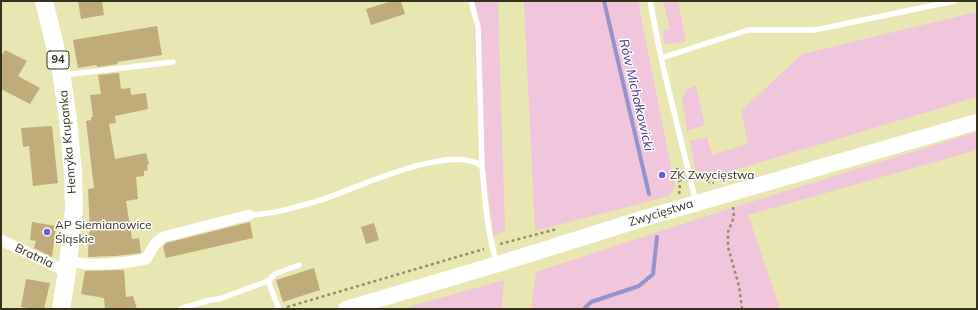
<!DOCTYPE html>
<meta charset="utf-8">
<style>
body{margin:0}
#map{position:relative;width:978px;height:310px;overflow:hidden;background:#e8e6b1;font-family:Mulish,sans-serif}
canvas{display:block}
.frame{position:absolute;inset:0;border:2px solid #33321e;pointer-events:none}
</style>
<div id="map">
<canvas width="978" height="310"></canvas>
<div class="frame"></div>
</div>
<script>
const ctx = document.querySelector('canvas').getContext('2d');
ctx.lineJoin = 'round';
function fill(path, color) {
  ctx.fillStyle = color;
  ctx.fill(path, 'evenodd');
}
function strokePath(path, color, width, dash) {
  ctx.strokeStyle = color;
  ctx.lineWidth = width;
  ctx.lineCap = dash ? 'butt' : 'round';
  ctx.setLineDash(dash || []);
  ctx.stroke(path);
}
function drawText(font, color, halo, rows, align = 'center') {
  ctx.font = font + ' Mulish,sans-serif';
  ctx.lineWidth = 3;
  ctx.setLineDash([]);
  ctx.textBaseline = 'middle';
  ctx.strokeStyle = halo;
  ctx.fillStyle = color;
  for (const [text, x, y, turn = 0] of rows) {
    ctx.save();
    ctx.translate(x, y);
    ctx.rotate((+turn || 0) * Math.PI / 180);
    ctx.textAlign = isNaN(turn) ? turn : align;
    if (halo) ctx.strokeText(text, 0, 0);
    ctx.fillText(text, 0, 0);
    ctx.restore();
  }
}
const green = new Path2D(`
 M469 1H498L505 230 494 237 477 111 474 22Z
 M524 1H638L675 186 669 196 535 231Z
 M663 1H678L686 41 673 44H666C663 39 662 36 664 31L670 29Z
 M977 12V97L711 177C704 175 702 171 695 170L690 141 707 137 712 155 748 144 741 111 802 54Z
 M696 86 705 125 687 131 682 99 687 89Z
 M977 132V150L748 215 780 309H531L536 272 744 204Z
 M504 280 502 309H401Z`);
const stream = new Path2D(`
 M604 1 649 194
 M584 309 591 302 639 286 653 274 657 237`);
const building = new Path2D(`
 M78 1H102L104 15 81 19Z
 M392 1H401L405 14 371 25 366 9Z
 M157 26 162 55 117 62 118 64 97 67V65L78 68 73 40Z
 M5 50 27 61 18 76 40 88 30 104 1 89V57Z
 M119 73 121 89 130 88 131 95 146 93 148 109 115 116 116 123 109 124 115 159 146 153 149 164 147 165 148 170 144 171V176L136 177 138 199 126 201 132 239 139 238 141 253 116 256 88 257 89 232H90L88 189 94 188 86 121 91 120V117H93L90 95 101 94 98 75Z
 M52 126 58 183 33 186 29 146 23 147 21 128Z
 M32 222 56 226 52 257 34 248 36 241 30 240Z
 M250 222 253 238 166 258 163 247 166 243Z
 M374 223 379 240 366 244 361 227Z
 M314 268 320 290 283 302 276 280Z
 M124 270 126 297 133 296 137 309H105L104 298 81 294 85 271Z
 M26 279 50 283 44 309H34L21 307Z`);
const path = new Path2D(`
 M677 168 679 180H682
 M698 175 700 174 709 182 714 183
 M679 194 680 189 679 180
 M733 207 734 217 728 232V247L739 286 742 309
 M500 244 557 229
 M287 307 484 249`);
const lane = new Path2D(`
 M471 1 478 27 482 166
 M650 1 661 58 696 203
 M661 58 748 30H815L954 1
 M64 75 173 62
 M249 215C274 214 297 207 321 200 357 188 449 143 482 166 485 199 487 232 497 264
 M268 281 275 274 299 265
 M180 309 210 300 219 299 268 281 279 309`);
const street = new Path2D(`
 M1 240 67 272
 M68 261C93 267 121 264 146 259L155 244 163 237 249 215`);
const secondary = new Path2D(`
 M346 309 498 264 645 218 977 122`);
const primary = new Path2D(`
 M44 1 61 71 68 120 73 173 74 209 67 272 61 309`);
const markers = [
 [662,175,4,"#6e5cd6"],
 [47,232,4,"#6e5cd6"]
];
const shields = [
 [58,60,22]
];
const shieldNames = [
 ["94",58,60]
];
const streetNames = [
 ["Henryka Krupanka",68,142,-95],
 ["Zwycięstwa",661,213,-17],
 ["Bratnia",34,256,25]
];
const poiNames = [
 ["ZK Zwycięstwa",670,175],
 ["AP Siemianowice",55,225],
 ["Śląskie",55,239]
];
const waterNames = [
 ["Rów Michałkowicki",636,95,77]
];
fill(green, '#f1c5dc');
strokePath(stream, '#9593cd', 4);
fill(building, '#c1ab7b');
strokePath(path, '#908f6a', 2.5, [3, 3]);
strokePath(lane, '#fff', 5.5);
strokePath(street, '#fff', 11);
strokePath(secondary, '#fff', 16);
strokePath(primary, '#fff', 18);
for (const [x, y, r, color] of markers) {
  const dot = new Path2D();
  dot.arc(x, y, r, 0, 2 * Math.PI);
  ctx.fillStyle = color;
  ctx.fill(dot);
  strokePath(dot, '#fff', 1.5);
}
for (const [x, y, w] of shields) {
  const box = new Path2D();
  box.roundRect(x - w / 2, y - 9, w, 18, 3);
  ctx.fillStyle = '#fff';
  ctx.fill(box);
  strokePath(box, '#33321e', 1);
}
drawText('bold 11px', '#33321e', null, shieldNames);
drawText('12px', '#33321e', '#fff', streetNames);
drawText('12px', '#33321e', '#fff', poiNames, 'left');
drawText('italic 13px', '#433a80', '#fff', waterNames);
</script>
